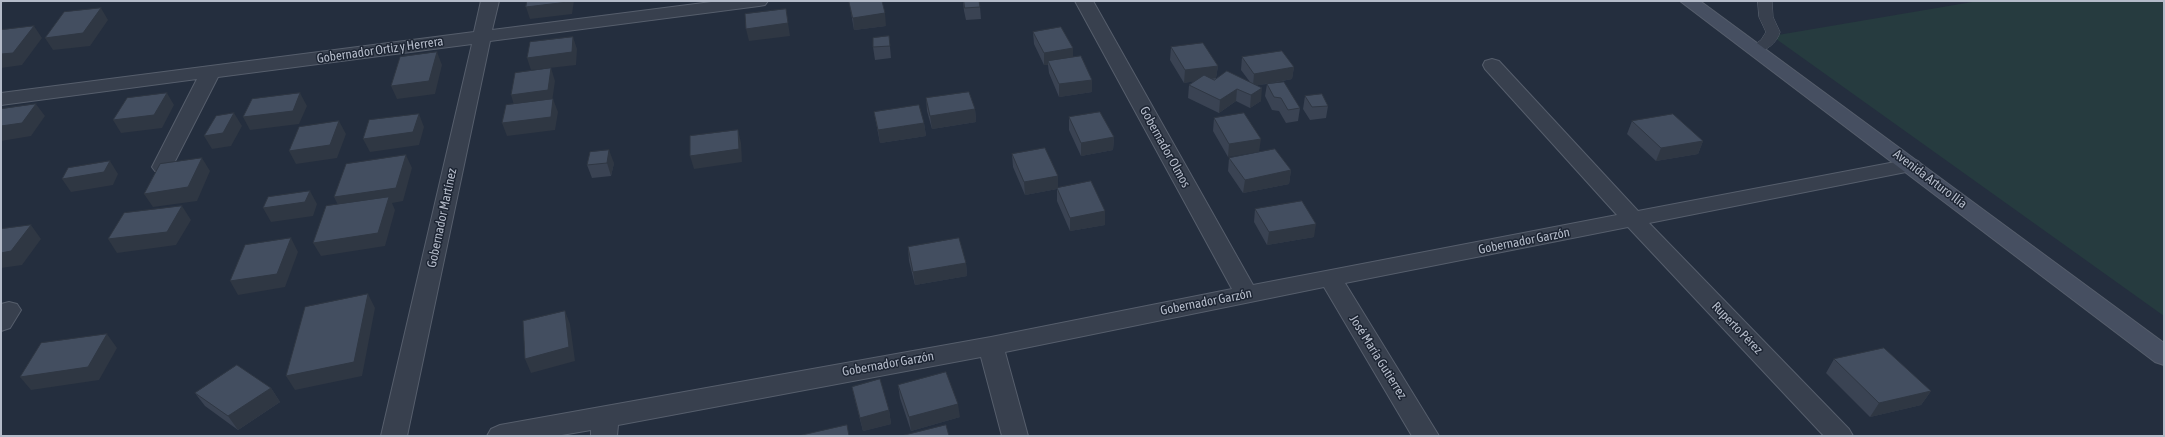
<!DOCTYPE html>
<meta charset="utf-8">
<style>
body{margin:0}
#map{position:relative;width:2165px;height:437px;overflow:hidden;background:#242e3e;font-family:"Asap Condensed",sans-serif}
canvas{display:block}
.frame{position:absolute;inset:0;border:2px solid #b4bbc9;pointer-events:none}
</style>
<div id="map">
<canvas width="2165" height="437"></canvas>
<div class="frame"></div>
</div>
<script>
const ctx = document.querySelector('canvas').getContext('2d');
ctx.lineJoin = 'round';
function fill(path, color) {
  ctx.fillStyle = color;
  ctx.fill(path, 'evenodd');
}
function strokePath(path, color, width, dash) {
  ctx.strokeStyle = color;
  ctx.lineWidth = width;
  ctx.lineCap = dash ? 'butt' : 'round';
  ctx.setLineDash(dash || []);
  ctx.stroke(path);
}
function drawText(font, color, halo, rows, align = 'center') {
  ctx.font = font + ' "Asap Condensed",sans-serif';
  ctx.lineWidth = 3;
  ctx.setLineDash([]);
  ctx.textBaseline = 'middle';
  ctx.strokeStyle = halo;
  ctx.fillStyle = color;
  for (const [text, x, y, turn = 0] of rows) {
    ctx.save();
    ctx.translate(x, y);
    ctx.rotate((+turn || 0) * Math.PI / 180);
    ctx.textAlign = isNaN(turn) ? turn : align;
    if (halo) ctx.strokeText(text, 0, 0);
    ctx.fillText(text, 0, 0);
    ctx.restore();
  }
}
const green = new Path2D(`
 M1978 1H2164V316L1772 36Z`);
const lane = new Path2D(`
 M1758 1H1772L1773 17 1780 32C1777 43 1766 51 1755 53L1748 49 1761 40 1766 32 1759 17Z`);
const street = new Path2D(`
 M481 1H499L492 30 719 1H768L765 5 759 6 490 41 407 436H381L472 44 218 77 172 167 169 171 162 173 155 171 152 167 197 79 1 105V93L474 32Z
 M1075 1H1093L1253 285 1617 215 1485 69 1483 65 1485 61 1492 59 1499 61 1638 211 1911 159 1918 161 1921 165 1918 169 1911 171 1649 223 1849 429 1853 436H1824L1628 227 1345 283 1439 436H1412L1324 287 1005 352 1028 436H1002L981 357 618 425 617 436H591V430L556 436H487L491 429 500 425 991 337 1232 289Z
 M9 302 17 304 21 310 10 328 1 331V304Z`);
const secondary = new Path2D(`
 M1680 1H1700L2164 343V365L2155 362Z`);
const wall = new Path2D(`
 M849 1 886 26 854 30Z
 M963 1 980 7 981 19 966 20 964 11Z
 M1033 32 1073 48V57L1092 80V92L1059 97 1049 73 1048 65H1044L1034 44Z
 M889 36 891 58 875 60 873 47Z
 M1171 47 1218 66 1216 78 1250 82 1241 70 1242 57 1294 67 1292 79 1268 84 1300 108 1298 121 1286 123 1279 111 1272 110 1265 96 1267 84 1257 85 1261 101 1250 108 1236 101 1219 113 1188 98 1189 85 1194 81 1184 83 1170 60Z
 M1305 96 1328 106 1326 118 1310 120 1303 109Z
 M926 98 975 109 976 122 932 129 927 111Z
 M874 112 924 123 926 136 880 143Z
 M1069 117 1114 137 1113 150 1081 156 1069 130Z
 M1214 118 1261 139 1228 157 1213 131Z
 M1632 121 1703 141 1698 154 1656 161 1627 134Z
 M590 152 614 163 611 176 592 178 587 165Z
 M1012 154 1058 188 1105 211V225L1070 231 1057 201V189L1025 195 1013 167Z
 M1229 158 1291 170 1289 184 1243 193 1228 171Z
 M1255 209 1314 237 1267 245 1254 222Z
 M908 247 966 263 967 276 915 285 909 261Z
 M1834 359 1931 391 1921 405 1870 417 1826 373Z
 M898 385 960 417 911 431 900 398Z
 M852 387 889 410 891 424 863 431 855 400Z
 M271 388 280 402 238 430 205 406 195 393Z`);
const shadedWall = new Path2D(`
 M1 1H16L1 3Z
 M568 1H574L572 14 530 19 526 7Z
 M101 8 108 20 90 46 53 50 45 38Z
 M786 9 790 36 749 41 746 29Z
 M885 13 886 26 854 30 853 18Z
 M34 26 42 38 22 65 1 68V54Z
 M573 37 577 49 576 65 531 70 527 58Z
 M1073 48V61H1048V65H1044V53Z
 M437 52 442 65 435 94 397 99 391 86Z
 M1218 66 1216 78 1184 83 1185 70Z
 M1294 67 1292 79 1253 86 1254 74Z
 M551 68 555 81 552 102 515 108 511 95Z
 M1092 80V92L1059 97V84Z
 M1262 88 1261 101 1250 108 1251 95Z
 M1237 89 1236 101 1219 113 1220 100Z
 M167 93 174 105 162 128 121 133 113 120Z
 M300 93 307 106 299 124 250 130 243 117Z
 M553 99 558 112 555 130 507 136 502 123Z
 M36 104 45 116 31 136 1 141V126Z
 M975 109 976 122 932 129 930 116Z
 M234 113 242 126 231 146 212 149 204 136Z
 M419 114 424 127 419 145 370 152 363 139Z
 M339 121 346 134 337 158 296 164 289 151Z
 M924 123 926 136 880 143 878 130Z
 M738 130 741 143 742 162 694 169 690 156Z
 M1114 137 1113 150 1081 156V143Z
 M1261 139 1259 152 1228 157 1229 144Z
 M1703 141 1698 154 1656 161 1661 148Z
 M609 150 614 163 611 176 607 163Z
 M406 155 412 168 403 201 392 203 395 210 385 246 321 256 313 243 341 211 334 197Z
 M202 158 210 171 197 201 153 207 144 194Z
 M110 161 118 174 113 185 71 192 62 179Z
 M1291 170 1289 184 1243 193 1245 180Z
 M1058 176V189L1057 188V189L1025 195 1024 182Z
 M310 191 317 204 313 216 271 222 263 208Z
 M182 206 191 220 176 245 117 253 108 239Z
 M1105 211V225L1070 231V218Z
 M1316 224 1314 237 1267 245 1269 232Z
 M31 225 41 239 22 265 1 268V253Z
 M291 238 298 252 285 287 238 295 230 281Z
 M966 263 967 276 915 285 913 272Z
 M368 294 375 308 362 376 295 390 286 376Z
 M565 311 570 324 575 361 531 373 525 359Z
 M107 334 117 348 99 380 31 390 20 377Z
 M271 388 280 402 238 430 228 416Z
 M1931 391 1921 405 1870 417 1879 403Z
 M958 404 960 417 911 431 909 417Z
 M889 410 891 424 863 431 860 418Z`);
const building = new Path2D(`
 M527 1H568V2L526 7Z
 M849 1H882L885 13 853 18Z
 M964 1H979L980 7 965 8Z
 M101 8 83 33 45 38 64 12Z
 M786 9 788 23 746 29 745 14Z
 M34 26 13 53 1 54V30Z
 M1061 27 1073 48 1044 53 1033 32Z
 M889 36 890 46 873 47V38Z
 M573 37 572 52 527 58 530 42Z
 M1203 43 1218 66 1185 70 1171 47Z
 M1282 51 1294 67 1254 74 1242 57Z
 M437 52 429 81 391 86 400 57Z
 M1081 56 1092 80 1059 84 1048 61Z
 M551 68 548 90 511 95 515 73Z
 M1227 71 1262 88 1251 95 1237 89 1220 100 1189 85 1204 75 1214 80Z
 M1284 82 1300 108 1288 110 1281 98 1274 97 1267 84Z
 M969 92 975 109 930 116 926 98Z
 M167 93 154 115 113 120 127 98Z
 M300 93 293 111 243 117 252 99Z
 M1322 94 1328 106 1312 107 1305 96Z
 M553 99 551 117 502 123 506 105Z
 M36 104 22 123 1 126V109Z
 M919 105 924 123 878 130 874 112Z
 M1100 112 1114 137 1081 143 1069 117Z
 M234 113 223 133 204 136 216 116Z
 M1244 113 1261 139 1229 144 1214 118Z
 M419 114 413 132 363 139 369 120Z
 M1673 114 1703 141 1661 148 1632 121Z
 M339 121 330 145 289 151 299 127Z
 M738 130 739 149 690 156V136Z
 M1045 148 1058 176 1024 182 1012 154Z
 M1275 149 1291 170 1245 180 1229 158Z
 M609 150 607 163 587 165 590 152Z
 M406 155 396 188 334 197 346 164Z
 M202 158 188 187 144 194 160 164Z
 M110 161 104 172 62 179 68 168Z
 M1091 181 1105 211 1070 218 1057 188Z
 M310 191 305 202 263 208 268 197Z
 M389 197 378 233 313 243 326 206Z
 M1302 201 1316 224 1269 232 1255 209Z
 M182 206 167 232 108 239 124 213Z
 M31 225 11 251 1 253V229Z
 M291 238 277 274 230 281 245 245Z
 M959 238 966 263 913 272 908 247Z
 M368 294 354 362 286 376 305 307Z
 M565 311 569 347 525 359 523 321Z
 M107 334 88 367 20 377 41 343Z
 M1884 348 1931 391 1879 403 1834 359Z
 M237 365 271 388 228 416 195 393Z
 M946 372 958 404 909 417 898 385Z
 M880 379 889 410 860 418 852 387Z
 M847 425 849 436H798Z
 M946 425 949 436H901Z`);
const streetNames = [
 ["Gobernador Ortiz y Herrera",380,50,-8],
 ["Gobernador Olmos",1165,147,61],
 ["Avenida Arturo Ilía",1930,179,37],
 ["Gobernador Martínez",442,218,-78],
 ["Gobernador Garzón",1524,241,-11],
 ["Gobernador Garzón",1206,302,-11],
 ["Ruperto Pérez",1737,328,46],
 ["José María Gutierrez",1378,357,58],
 ["Gobernador Garzón",888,364,-10]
];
fill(green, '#263b3f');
strokePath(lane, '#565e6c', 1);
strokePath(street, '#565e6c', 2);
strokePath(secondary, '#565e6c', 2);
fill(lane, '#38404e');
fill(street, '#38404e');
fill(secondary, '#464f61');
fill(wall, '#3a4353');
fill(shadedWall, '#2f3743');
fill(building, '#434e60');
strokePath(building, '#2f3743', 1);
drawText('13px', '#b4bbc9', '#1d2533', streetNames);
</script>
